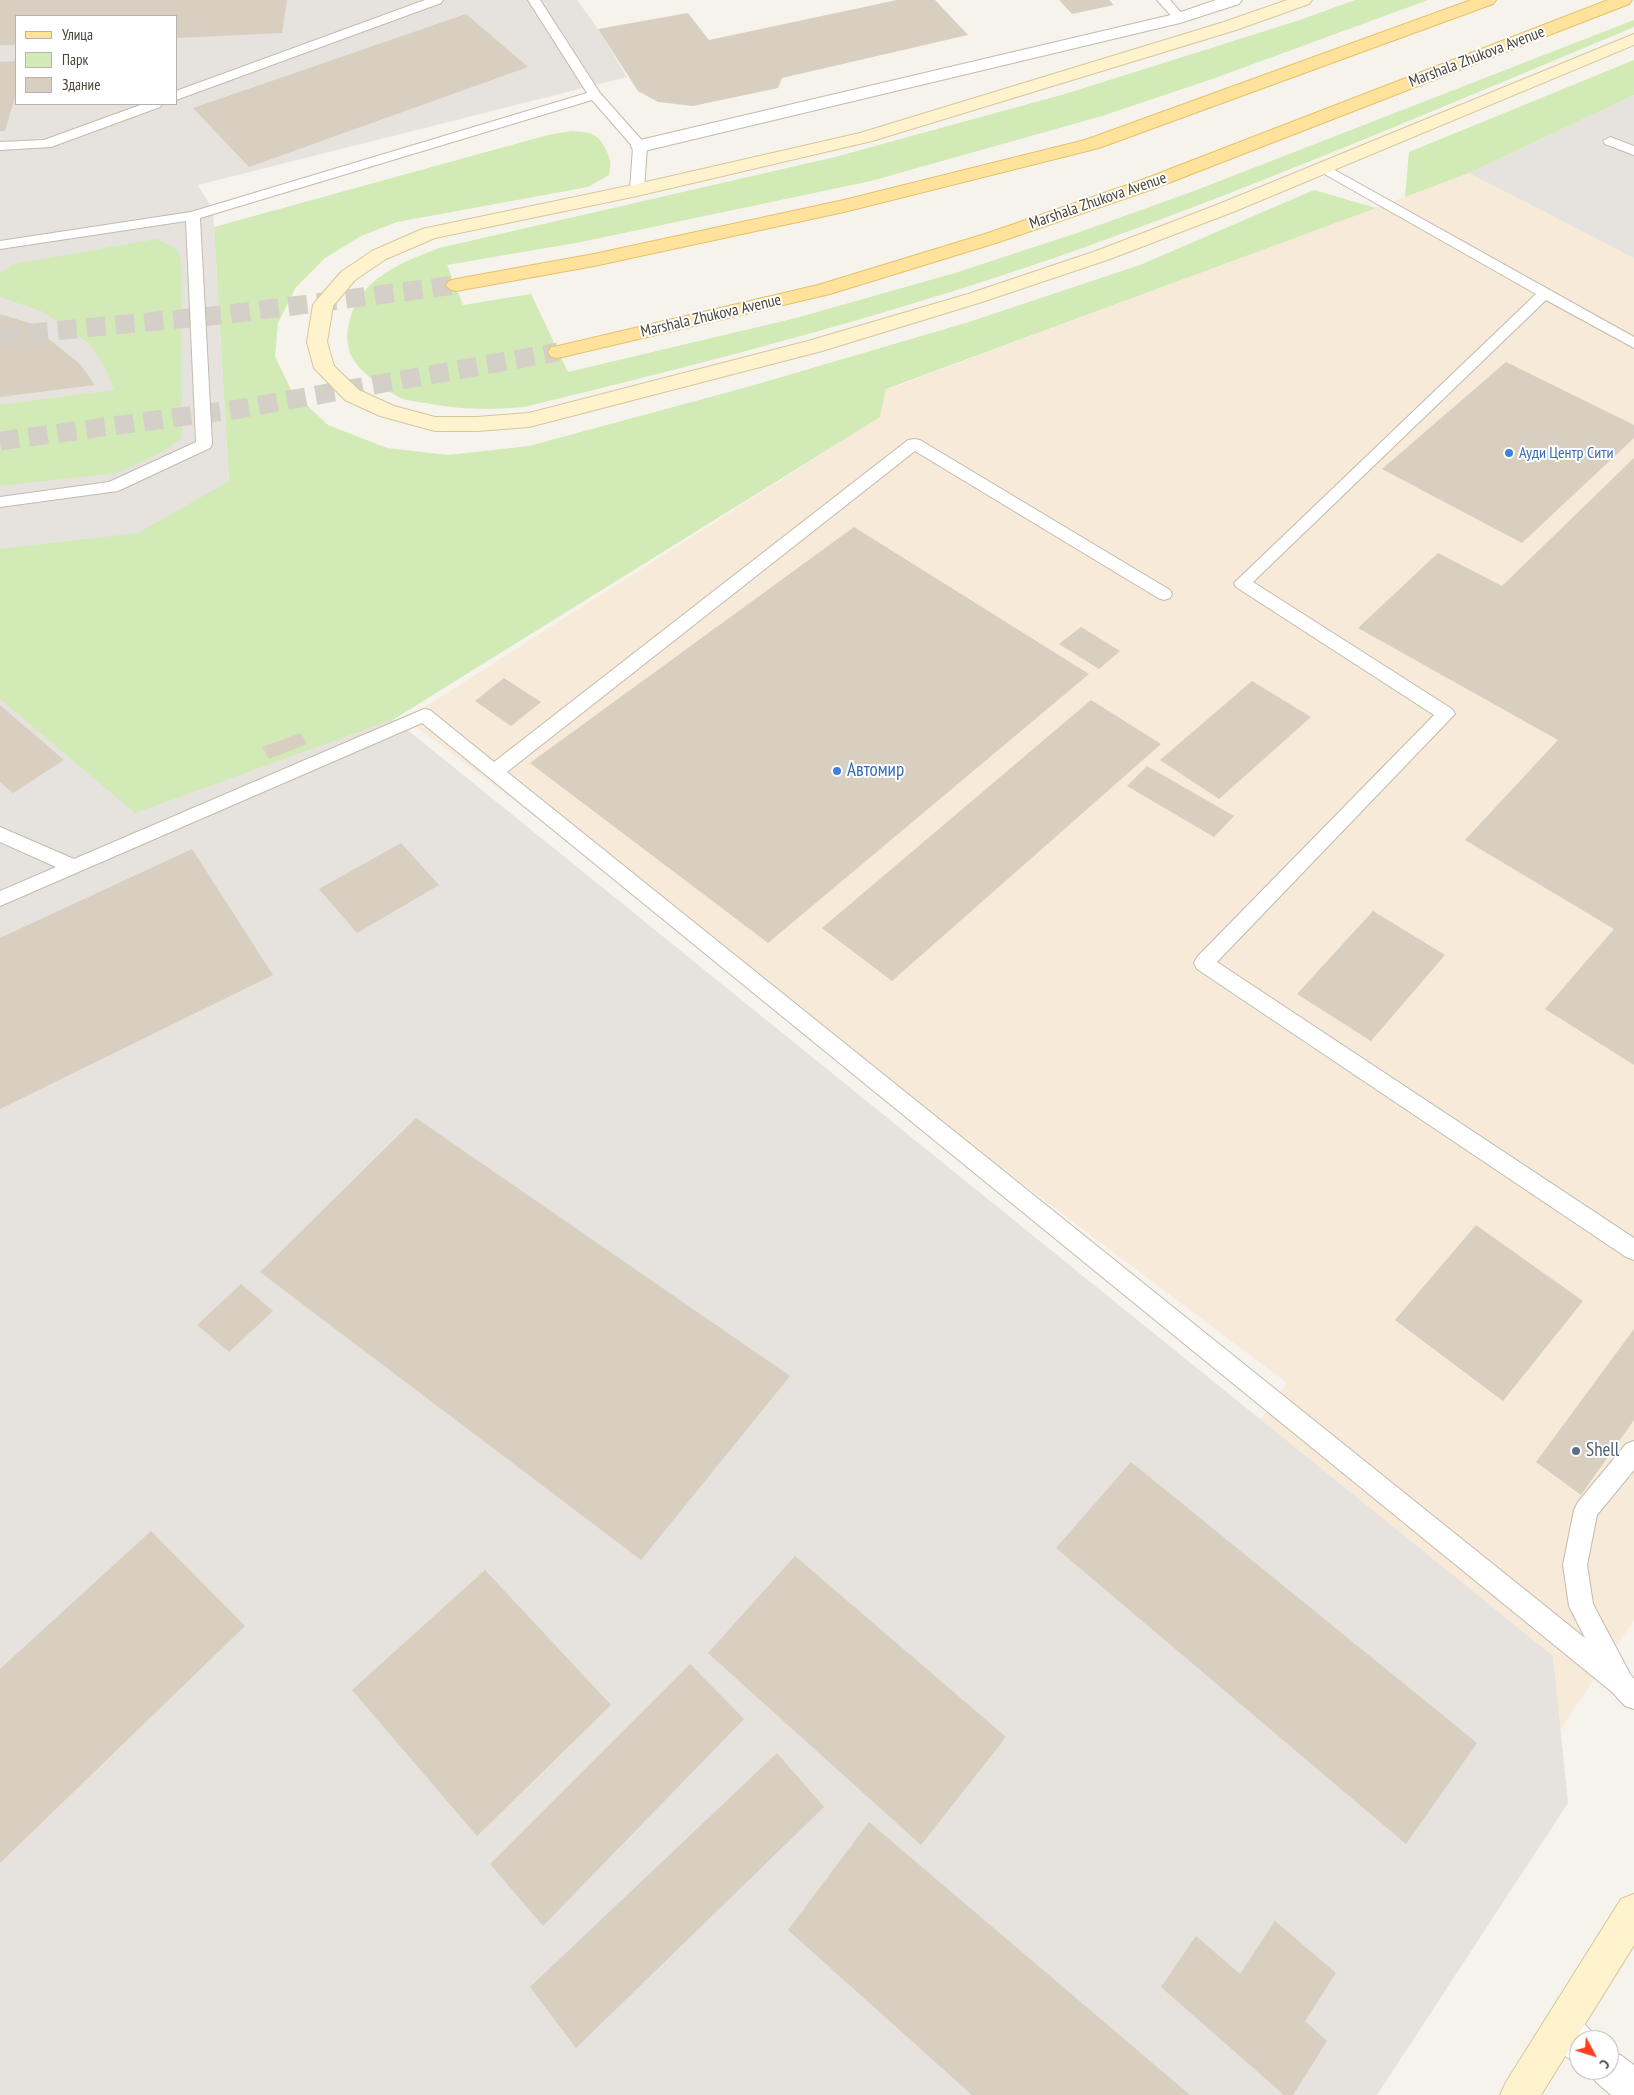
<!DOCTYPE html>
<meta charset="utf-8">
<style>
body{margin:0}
#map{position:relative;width:1634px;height:2095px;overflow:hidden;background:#f6f3ec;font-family:"PT Sans Narrow",sans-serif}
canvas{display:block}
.legend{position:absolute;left:15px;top:15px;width:162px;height:90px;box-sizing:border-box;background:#fff;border:1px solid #b7b4b0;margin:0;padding:6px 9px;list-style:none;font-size:15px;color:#4b4439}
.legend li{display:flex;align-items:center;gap:10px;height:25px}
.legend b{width:25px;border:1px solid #b7b4b0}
.north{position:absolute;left:1569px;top:2030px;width:50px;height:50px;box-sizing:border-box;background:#fff;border:1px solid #b7b4b0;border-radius:50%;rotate:130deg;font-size:14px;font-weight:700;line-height:20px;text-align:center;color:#4b4439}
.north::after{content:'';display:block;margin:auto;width:18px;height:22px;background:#fc3f1d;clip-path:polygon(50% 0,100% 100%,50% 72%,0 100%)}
</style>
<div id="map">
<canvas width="1634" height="2095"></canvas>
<ul class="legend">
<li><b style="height:6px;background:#ffe39c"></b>Улица</li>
<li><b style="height:14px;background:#d2eab5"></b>Парк</li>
<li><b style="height:14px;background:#d8cfc1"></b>Здание</li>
</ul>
<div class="north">С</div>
</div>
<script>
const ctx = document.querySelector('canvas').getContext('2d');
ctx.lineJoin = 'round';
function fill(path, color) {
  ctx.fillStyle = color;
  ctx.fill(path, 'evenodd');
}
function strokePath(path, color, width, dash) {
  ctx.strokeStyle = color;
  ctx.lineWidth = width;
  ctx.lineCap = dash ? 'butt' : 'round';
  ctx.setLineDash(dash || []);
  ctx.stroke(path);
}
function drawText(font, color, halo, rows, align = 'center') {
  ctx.font = font + ' "PT Sans Narrow",sans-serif';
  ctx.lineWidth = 4;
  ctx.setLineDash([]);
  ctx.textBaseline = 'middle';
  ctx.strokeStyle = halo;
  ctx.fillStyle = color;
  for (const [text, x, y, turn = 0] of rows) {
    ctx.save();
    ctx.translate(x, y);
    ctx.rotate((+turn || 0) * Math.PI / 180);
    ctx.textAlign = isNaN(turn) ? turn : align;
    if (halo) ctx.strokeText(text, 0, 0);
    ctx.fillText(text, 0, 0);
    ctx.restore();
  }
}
const commercial = new Path2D(`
 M1469 173 1634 258V1620L1560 1730 1553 1656 1260 1420 1287 1383 406 719 880 417 886 390Z`);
const industrial = new Path2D(`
 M0 0H577L598 29 627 77 198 185 213 210 229 481 140 533 880 417 394 719 1553 1656 1568 1803 1377 2095H0ZM16 16H176V104H16Z
 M1634 95V258L1469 173Z`);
const green = new Path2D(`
 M1355 0H1428L1215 78 1102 116 871 181 581 242 447 265 463 305 531 294 568 372 796 318 955 273 1077 233 1194 191 1634 20V27C1454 102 1275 179 1091 245 906 311 715 361 524 407 486 410 463 410 426 403 419 402 410 401 403 399 389 393 361 373 353 359 339 334 353 301 372 283 392 266 415 257 439 248L835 157 1065 94 1300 20Z
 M1634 60V95L1469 173 1405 197 1409 152Z
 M571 131C590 132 599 133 607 152 611 161 611 165 609 175L588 187 397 222 361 236 325 258 296 287 278 323 275 356 291 390 328 425 387 448 448 455 529 446 751 386 969 322 1140 265 1314 190 1376 208 886 389 880 417 394 719 135 813 0 699V549L138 533 229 481 214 227 548 135Z
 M157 239 178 250 181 261 182 438 162 452 117 473 0 486V405L114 390 106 369 91 345 44 312 0 297V274L13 264Z`);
const building = new Path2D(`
 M0 0H287L282 33 176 38V16H16V45H0Z
 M897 0H935L968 35 782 78 778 88 693 106 658 102 638 91 598 29 688 13 709 40Z
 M1059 0H1109L1114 5 1072 14Z
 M466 14 528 67 249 167 193 108Z
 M16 61V94L5 131H0V62Z
 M0 314 29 323 80 364 95 385 0 397Z
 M1506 362 1634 425V438L1522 543 1382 469Z
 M1634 458V1065L1545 1009 1614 929 1465 840 1558 740 1358 628 1438 553 1502 586Z
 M854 527 1089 674 768 943 530 763Z
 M1081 627 1120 651 1099 669 1059 644Z
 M504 678 541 702 511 726 475 701Z
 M1252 681 1311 717 1219 799 1160 760Z
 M1091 700 1161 744 892 981 822 928Z
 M0 705 64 760 13 793 0 782Z
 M301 733 307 744 269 759 262 747Z
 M1147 766 1234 816 1214 837 1127 786Z
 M401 843 439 885 357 933 319 889Z
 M192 849 273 975 0 1109V938Z
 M1373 911 1445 955 1371 1041 1297 994Z
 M416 1118 790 1376 641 1560 260 1272Z
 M1476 1225 1583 1301 1503 1401 1395 1320Z
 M241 1284 273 1311 229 1352 197 1325Z
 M1634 1329V1420L1581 1495 1536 1462Z
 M1131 1462 1477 1743 1406 1844 1056 1548Z
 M151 1531 245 1626 0 1863V1669Z
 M795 1556 1006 1737 921 1845 708 1653Z
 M485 1570 611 1705 477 1836 352 1690Z
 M690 1664 744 1719 543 1926 490 1864Z
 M777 1753 824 1807 576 2048 530 1987Z
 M869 1822 1190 2095H972L788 1930Z
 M1275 1921 1336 1973 1305 2021 1327 2041 1293 2095H1284L1161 1987 1196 1936 1240 1974Z`);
const primaryTunnel = new Path2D(`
 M0 336 222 315 456 285
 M0 441 239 409 558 352`);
const lane = new Path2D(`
 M425 0H443L441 3 176 100V91Z
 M528 0H540L600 93 647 146 644 190 642 193 637 194 630 190 633 147 592 100 200 218 212 444 210 448 118 491 0 507V497L109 482 196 442 186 221 0 249V241L191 212 587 93Z
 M1157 0H1170L1186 18 1184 21H1176Z
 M143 104H162L160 107 51 147 0 150V142L44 140Z
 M1610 137 1634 146V155L1605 144 1603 141Z
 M1324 164 1634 337V348L1546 300 1253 582 1452 709 1455 714 1217 962 1634 1238V1260L1626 1257 1197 969 1194 963 1197 957 1434 715 1236 587 1234 583 1536 294 1319 171 1317 168 1319 165Z
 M914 439 920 440 1170 590 1172 594 1170 598 1164 600 1158 598 915 451 507 772 1585 1638 1569 1606 1563 1565 1574 1510 1578 1502 1626 1444 1634 1441V1470L1597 1515 1587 1565 1593 1604 1630 1674 1634 1679V1709L1625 1706 1612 1692 422 723 0 906V891L56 867 0 842V827L74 859 424 709 430 710 494 762 908 440Z`);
const street = new Path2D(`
 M1216 0H1242L1239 4 1180 23 640 152 633 150 631 146 633 142 640 140 1175 14Z
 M1561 2010C1576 2017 1590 2025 1596 2040H1579V2063C1562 2056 1550 2046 1542 2029L1548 2016Z
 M1609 2050 1622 2056 1634 2065V2095H1611L1596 2082 1591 2070H1609Z`);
const secondary = new Path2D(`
 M1287 0H1312L1309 4 1236 30 872 141 637 196 435 238 386 259 355 280 333 306 327 342 334 366 359 390 394 406 435 417H477L529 413 808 341 968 294 1096 251 1219 204 1634 34V45L1233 212 1110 259 982 302 822 351 529 427 477 431H435L380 416 345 400 314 368 307 342 313 305 316 301 341 272 372 251 422 229 637 184 860 133 1224 22Z
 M1634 1894V1945L1541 2095H1500L1506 2082 1621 1899Z`);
const primary = new Path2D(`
 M1471 0H1496L1493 4 1099 148 844 212 594 266 456 291 449 289 446 285 449 281 456 279 594 254 844 200 1085 140Z
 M1608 0H1632L1629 4 1153 189 999 242 830 294 558 358 551 357 548 352 551 347 558 346 818 285 985 234 1139 181Z`);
const markers = [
 [1509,453,5,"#3f7fe0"],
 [837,771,5,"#3f7fe0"],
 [1576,1451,5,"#5c6f8a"]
];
const farStreetnames = [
 ["Marshala Zhukova Avenue",1477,57,-21],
 ["Marshala Zhukova Avenue",1098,201,-19],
 ["Marshala Zhukova Avenue",711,316,-13]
];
const farShopnames = [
 ["Ауди Центр Сити",1519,453]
];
const shopNames = [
 ["Автомир",847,771]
];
const serviceNames = [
 ["Shell",1586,1451]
];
fill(commercial, '#f7ead8');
fill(industrial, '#e6e2dd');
fill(green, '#d2eab5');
fill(building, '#d8cfc1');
strokePath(primaryTunnel, '#d4d0c8', 19, [19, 10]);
strokePath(lane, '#c2bbae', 2);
strokePath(street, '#c2bbae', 2);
strokePath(secondary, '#d6c79b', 2);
strokePath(primary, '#e6c16a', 2);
fill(lane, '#fff');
fill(street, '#fff');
fill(secondary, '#fff3cd');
fill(primary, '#ffe39c');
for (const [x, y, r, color] of markers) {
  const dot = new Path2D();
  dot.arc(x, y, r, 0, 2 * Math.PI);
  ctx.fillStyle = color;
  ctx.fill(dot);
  strokePath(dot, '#fff', 2);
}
drawText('16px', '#4b4439', '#fff', farStreetnames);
drawText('16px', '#366cbe', '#fff', farShopnames, 'left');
drawText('19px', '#366cbe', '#fff', shopNames, 'left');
drawText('19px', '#4e5e75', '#fff', serviceNames, 'left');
</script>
